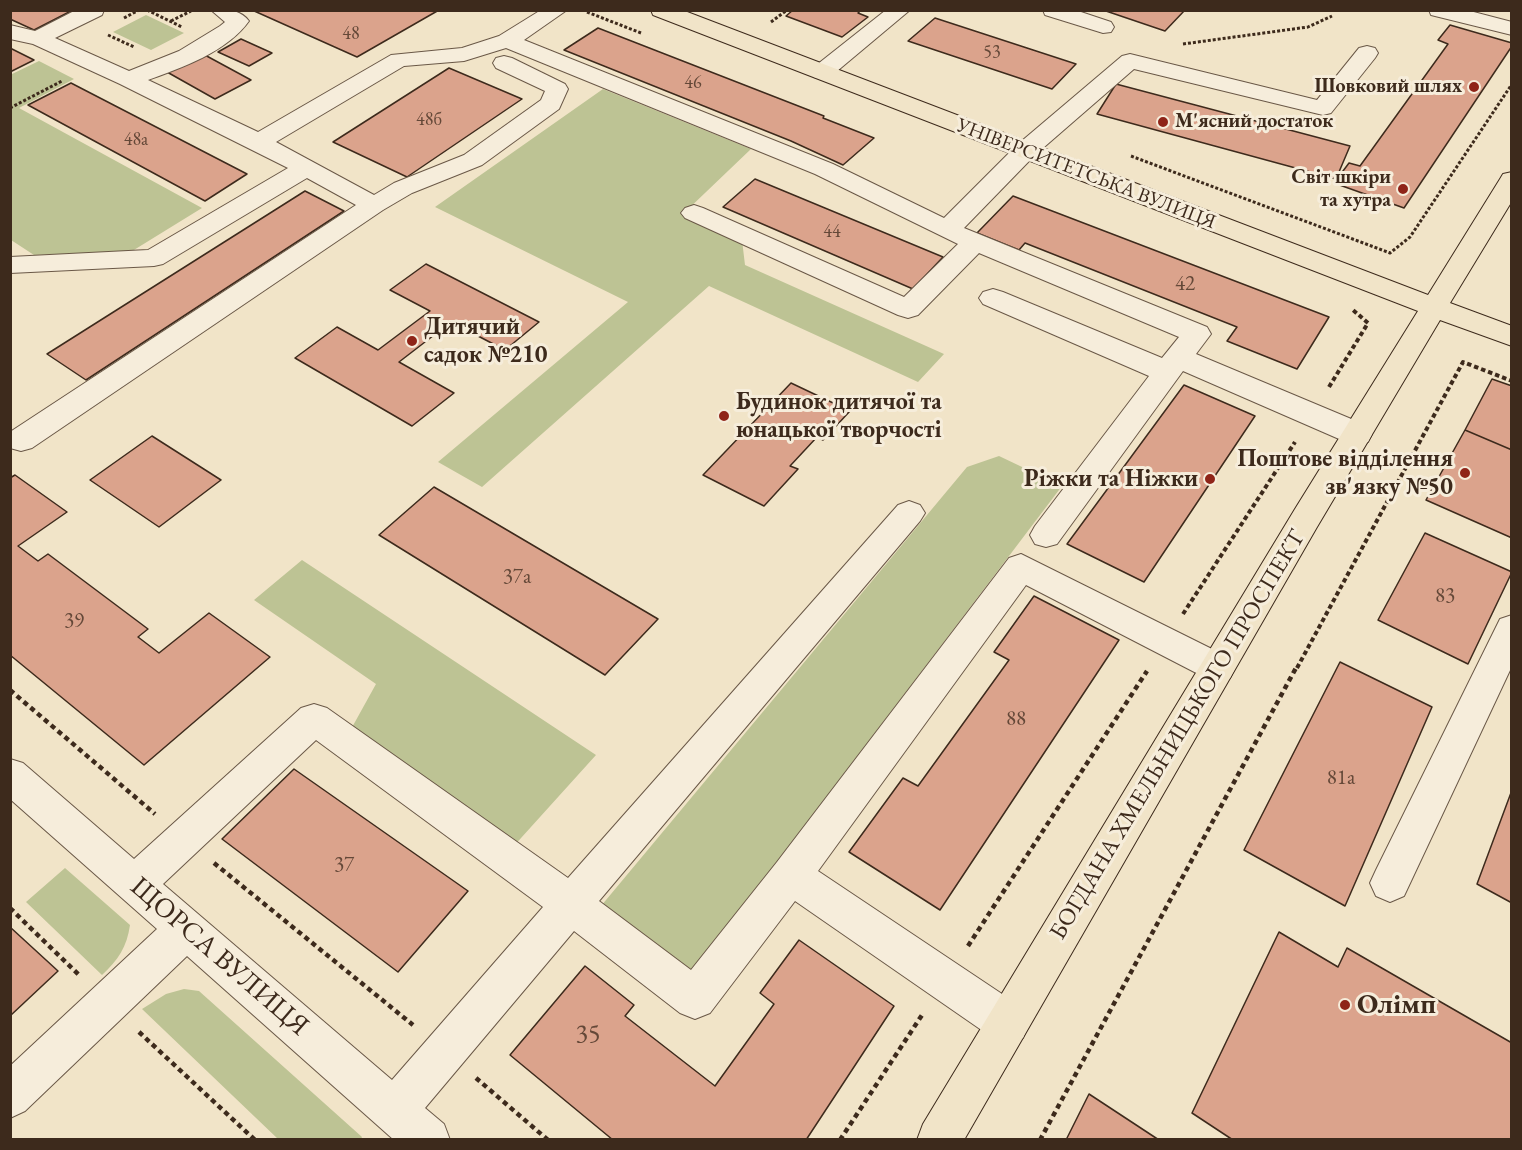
<!DOCTYPE html>
<meta charset="utf-8">
<style>
body{margin:0}
#map{position:relative;width:1522px;height:1150px;overflow:hidden;background:#f1e4c8;font-family:"EB Garamond",serif}
canvas{display:block}
.frame{position:absolute;inset:0;border:12px solid #3d2a1c;pointer-events:none}
</style>
<div id="map">
<canvas width="1522" height="1150"></canvas>
<div class="frame"></div>
</div>
<script>
const ctx = document.querySelector('canvas').getContext('2d');
ctx.lineJoin = 'round';
function fill(path, color) {
  ctx.fillStyle = color;
  ctx.fill(path, 'evenodd');
}
function strokePath(path, color, width, dash) {
  ctx.strokeStyle = color;
  ctx.lineWidth = width;
  ctx.lineCap = dash ? 'butt' : 'round';
  ctx.setLineDash(dash || []);
  ctx.stroke(path);
}
function drawText(font, color, halo, rows, align = 'center') {
  ctx.font = font + ' "EB Garamond",serif';
  ctx.lineWidth = 6;
  ctx.setLineDash([]);
  ctx.textBaseline = 'middle';
  ctx.strokeStyle = halo;
  ctx.fillStyle = color;
  for (const [text, x, y, turn = 0] of rows) {
    ctx.save();
    ctx.translate(x, y);
    ctx.rotate((+turn || 0) * Math.PI / 180);
    ctx.textAlign = isNaN(turn) ? turn : align;
    if (halo) ctx.strokeText(text, 0, 0);
    ctx.fillText(text, 0, 0);
    ctx.restore();
  }
}
const green = new Path2D(`
 M146 15 184 33 151 50 113 32Z
 M39 61 74 79 19 108 202 208 129 253 34 255 11 240 10 75Z
 M603 89 751 149 683 214 742 240 745 265 944 354 918 382 709 286 482 487 438 462 628 302 435 207Z
 M999 456 1062 486 694 972 601 906 967 467Z
 M302 560 596 755 512 848 350 731 376 684 254 600Z
 M65 868 130 925C127 947 118 960 102 975L26 902Z
 M184 989 199 991 362 1137 361 1139H278L142 1009 166 994Z`);
const building = new Path2D(`
 M73 10 34 30 10 19 11 10Z
 M252 10H439L357 57Z
 M793 10H861L858 13 868 17 842 37 786 16Z
 M1103 10H1185L1165 31Z
 M935 18 1076 64 1052 89 908 41Z
 M1450 25 1512 43V46L1404 208 1334 183 1349 163 1360 166 1448 44 1438 40Z
 M598 28 824 116 823 118 874 138 843 165 791 141 564 50Z
 M241 39 272 53 249 66 218 52Z
 M10 48 34 60 10 72Z
 M203 54 251 80 215 99 167 72Z
 M449 68 522 99 407 177 333 142Z
 M71 83 247 174 205 201 28 105Z
 M1116 84 1350 146 1336 179 1097 114Z
 M755 179 943 257 913 289 723 207Z
 M305 191 344 211 86 380 47 354Z
 M1013 196 1329 317 1297 369 1227 341 1237 327 1025 243 1019 250 977 233Z
 M426 264 539 322 505 350 451 322 399 362 454 393 412 426 295 358 337 327 378 350 430 311 390 290Z
 M1492 379 1512 386V450L1465 430Z
 M791 383 850 411 823 440 817 437 790 466 798 469 764 506 703 475Z
 M1184 385 1255 416 1144 582 1067 544Z
 M1465 430 1512 450V538L1426 500Z
 M152 436 221 480 159 527 90 480Z
 M15 475 67 512 18 546 38 561 48 554 148 629 138 637 159 653 209 613 270 657 144 765 10 655V478Z
 M434 487 658 619 605 675 379 535Z
 M1425 533 1512 572 1468 664 1378 620Z
 M1034 596 1119 640 940 910 849 852 903 778 918 786 1009 660 994 652Z
 M1340 662 1432 707 1345 906 1244 850Z
 M294 769 468 891 398 972 222 839Z
 M1512 790V903L1477 884Z
 M10 927 58 971 10 1016Z
 M1279 932 1338 967 1347 948 1512 1043V1140H1233L1192 1113Z
 M799 940 894 1006 806 1140H613L510 1055 585 966 634 1005 625 1016 715 1086 774 1004 760 993Z
 M1089 1094 1159 1140H1066Z`);
const pathFar2 = new Path2D(`
 M147 10 182 27
 M587 12 641 33
 M124 18 139 10
 M171 21 191 11
 M771 22 787 10
 M108 35 134 47
 M1183 44 1308 27 1332 16
 M10 108 62 81
 M1131 156 1390 253 1410 237 1512 84`);
const pathFar1 = new Path2D(`
 M1329 387 1368 323 1353 310
 M1183 614 1295 442
 M1297 668 1463 362 1512 381`);
const path = new Path2D(`
 M10 690 155 814
 M214 863 413 1025
 M10 908 79 975
 M968 946 1147 671
 M139 1032 255 1140
 M476 1078 548 1140
 M840 1140 922 1015
 M1040 1140 1297 666`);
const minor = new Path2D(`
 M76 10H104L102 15 55 38 129 71 179 51 220 26 225 22 211 10C225 10 239 8 249 21 227 52 181 68 148 80L258 132 391 55 462 48 499 36 541 10H567L524 40 833 164 944 218 1017 145 1122 56 1130 54 1317 100 1359 48 1367 46 1375 48 1378 53 1375 58 1331 113 1323 115 1134 69 1035 155 964 228 1207 327 1211 334 1196 354 1368 426 1372 434 1368 442 1357 445 1346 442 1183 371 1057 544 1046 547 1035 544 1030 535 1035 526 1149 376 983 304 979 298 983 292 993 289 1003 292 1162 358 1179 337 979 253 918 315 908 318 898 315 685 218 681 213 685 208 694 205 703 208 904 297 958 244 815 174 506 48 464 61 404 66 276 142 374 195 394 183 464 155 541 100 545 91 496 68 493 63 496 58 504 56 512 58 565 84 568 89 559 109 482 165 412 193 383 210 32 448 21 451 10 448V432L356 205 307 178 163 264 154 266 10 273V257L148 250 288 168 120 84 33 44 10 39V25L35 31Z
 M886 10H910L830 77 822 79 814 77 811 72 814 67Z
 M1043 10H1075L1111 22 1114 27 1111 32 1103 33 1045 15Z
 M1429 10H1466L1512 22V35L1431 15Z
 M909 501 920 505 925 513 920 521 599 901 691 970 777 862 1009 558 1021 554 1230 658 1235 668 1230 678 1218 683 1206 678 1026 585 818 871 1023 1008 1029 1023 1023 1038 1008 1044 993 1038 795 901 710 1013 695 1019 680 1013 574 931 425 1108 444 1124 450 1140H394L187 956 25 1111 10 1118V1066L157 929 10 799V759L23 763 134 859 301 708 314 704 327 708 568 878 898 505ZM316 740 543 907 392 1080 163 884Z
 M1512 615V666L1404 896 1390 902 1376 896 1370 883 1376 870 1500 619Z`);
const major = new Path2D(`
 M651 10H682L1428 295 1500 179 1503 174 1512 172V201L1450 303 1512 326V346L1440 320 1317 527 964 1140H917L923 1124 1295 509 1418 311 653 15Z`);
const markers = [
 [1474,87,6,"#8f2418"],
 [1163,122,6,"#8f2418"],
 [1403,189,6,"#8f2418"],
 [412,341,6,"#8f2418"],
 [724,416,6,"#8f2418"],
 [1465,473,6,"#8f2418"],
 [1210,479,6,"#8f2418"],
 [1345,1005,6,"#8f2418"]
];
const farNumbernames = [
 ["48",351,34],
 ["53",992,53],
 ["46",693,83],
 ["48б",429,120],
 ["48а",136,140],
 ["44",832,232]
];
const farPoinames = [
 ["Шовковий шлях",1462,87],
 ["М'ясний достаток",1175,122,"left"],
 ["Світ шкіри",1391,178],
 ["та хутра",1391,201]
];
const farStreetnames = [
 ["УНІВЕРСИТЕТСЬКА ВУЛИЦЯ",1086,174,21]
];
const numberNames = [
 ["42",1185,284],
 ["37а",517,577],
 ["83",1445,596],
 ["39",74,621],
 ["88",1016,719],
 ["81а",1341,778],
 ["37",344,865]
];
const poiNames = [
 ["Дитячий",424,327],
 ["садок №210",424,355],
 ["Будинок дитячої та",736,402],
 ["юнацької творчості",736,430],
 ["Поштове відділення",1453,459,"right"],
 ["зв'язку №50",1453,487,"right"],
 ["Ріжки та Ніжки",1198,479,"right"]
];
const streetNames = [
 ["БОГДАНА ХМЕЛЬНИЦЬКОГО ПРОСПЕКТ",1178,735,-59]
];
const nearNumbernames = [
 ["35",588,1035]
];
const nearStreetnames = [
 ["ЩОРСА ВУЛИЦЯ",219,957,41]
];
const nearPoinames = [
 ["Олімп",1357,1005]
];
fill(green, '#bdc394');
fill(building, '#dba38c');
strokePath(building, '#3d2a1c', 1.5);
strokePath(minor, '#6a5847', 2);
strokePath(major, '#3d2a1c', 2);
strokePath(pathFar2, '#3d2a1c', 3, [3, 2]);
strokePath(pathFar1, '#3d2a1c', 4, [4.5, 3]);
strokePath(path, '#3d2a1c', 4.5, [5, 4]);
fill(minor, '#f6eddb');
fill(major, '#f1e4c8');
for (const [x, y, r, color] of markers) {
  const dot = new Path2D();
  dot.arc(x, y, r, 0, 2 * Math.PI);
  ctx.fillStyle = color;
  ctx.fill(dot);
  strokePath(dot, '#f6eddb', 2);
}
drawText('18px', '#644838', null, farNumbernames);
drawText('bold 20px', '#3d2a1c', '#f6eddb', farPoinames, 'right');
drawText('20px', '#3d2a1c', '#f6eddb', farStreetnames);
drawText('21px', '#644838', null, numberNames);
drawText('bold 24px', '#3d2a1c', '#f6eddb', poiNames, 'left');
drawText('24px', '#3d2a1c', '#f6eddb', streetNames);
drawText('26px', '#644838', null, nearNumbernames);
drawText('28px', '#3d2a1c', '#f6eddb', nearStreetnames);
drawText('bold 28px', '#3d2a1c', '#f6eddb', nearPoinames, 'left');
</script>
